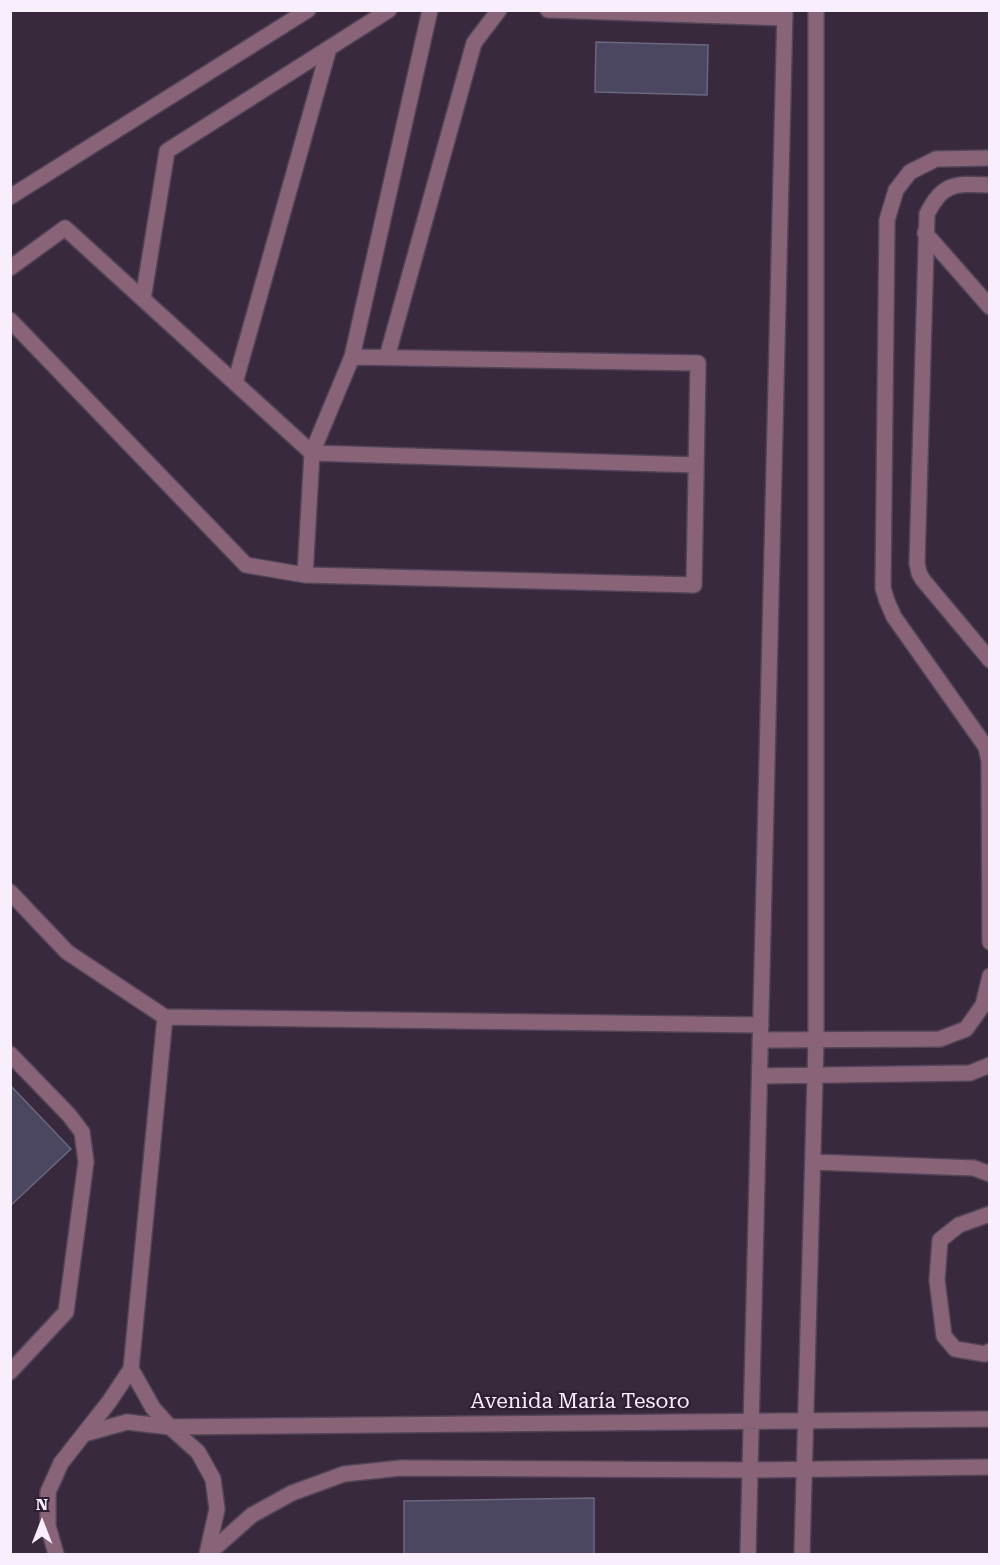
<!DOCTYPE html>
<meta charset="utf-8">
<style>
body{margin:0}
#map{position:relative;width:1000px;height:1565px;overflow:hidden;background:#38293d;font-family:"Roboto Serif",serif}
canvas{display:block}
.frame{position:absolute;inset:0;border:12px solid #f9effc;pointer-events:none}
.north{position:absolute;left:12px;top:1493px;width:60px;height:60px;-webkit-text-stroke:4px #2e1f32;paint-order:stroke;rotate:0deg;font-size:16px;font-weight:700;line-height:24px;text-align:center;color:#f9effc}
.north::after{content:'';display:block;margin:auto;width:21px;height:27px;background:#f9effc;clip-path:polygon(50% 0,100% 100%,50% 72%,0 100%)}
</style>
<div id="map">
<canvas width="1000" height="1565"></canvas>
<div class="frame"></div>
<div class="north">N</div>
</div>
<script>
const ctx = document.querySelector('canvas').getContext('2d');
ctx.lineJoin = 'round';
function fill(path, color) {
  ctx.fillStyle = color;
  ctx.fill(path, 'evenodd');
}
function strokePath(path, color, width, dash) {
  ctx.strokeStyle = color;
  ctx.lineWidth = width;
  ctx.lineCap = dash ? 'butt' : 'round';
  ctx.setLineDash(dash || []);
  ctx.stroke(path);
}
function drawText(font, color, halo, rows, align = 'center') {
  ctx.font = font + ' "Roboto Serif",serif';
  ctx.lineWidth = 4.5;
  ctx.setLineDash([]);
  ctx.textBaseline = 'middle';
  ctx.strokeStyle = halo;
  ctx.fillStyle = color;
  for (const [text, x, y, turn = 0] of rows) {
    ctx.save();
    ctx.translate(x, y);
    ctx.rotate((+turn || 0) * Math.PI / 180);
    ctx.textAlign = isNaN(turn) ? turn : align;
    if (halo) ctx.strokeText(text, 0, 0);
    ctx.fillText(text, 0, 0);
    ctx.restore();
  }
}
const building = new Path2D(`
 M596 42 708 45 707 95 595 92Z
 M10 1085 71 1149 10 1206Z
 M594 1498V1554H404V1501Z`);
const minor = new Path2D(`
 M548 10 785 18
 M990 158 936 159 910 172 896 190 887 220 883 588 887 601 894 617 986 747 989 761 990 942
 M990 185C957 184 943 181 927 214L917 563 919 573 923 580 990 660
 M10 197 308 10
 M925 233 990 307
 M10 268 65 228 312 453 696 465
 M143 299 167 151 389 10
 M10 320 246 565 305 575 694 585 698 363 352 357 312 453 305 575
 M352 357 430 10
 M387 357 474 43 499 10
 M235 383 329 48
 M10 892 67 952 165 1017 761 1025
 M760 1040 940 1039 966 1029 983 1005 990 976
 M10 1054 69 1115 82 1132 86 1162 66 1312 10 1372
 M760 1076 970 1073 990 1065
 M813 1162 974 1168 990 1174
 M990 1214 959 1225 940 1240 937 1280 944 1336 955 1349 985 1354 990 1351
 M131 1369 153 1408 170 1427 198 1452 213 1479 217 1509 207 1554
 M84 1434 127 1422 170 1427 990 1419
 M56 1554 48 1526V1492L61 1463 109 1402 131 1369 165 1017
 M208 1554 252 1515 292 1493 344 1474 401 1468 750 1470 990 1467
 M748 1554 785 10
 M802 1554 816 1040V10`);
const streetNames = [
 ["Avenida María Tesoro",580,1402]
];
fill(building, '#4b4760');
strokePath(building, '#6b6781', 1.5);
strokePath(minor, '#534558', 18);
strokePath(minor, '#896478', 15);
drawText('21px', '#f9effc', '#2e1f32', streetNames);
</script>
